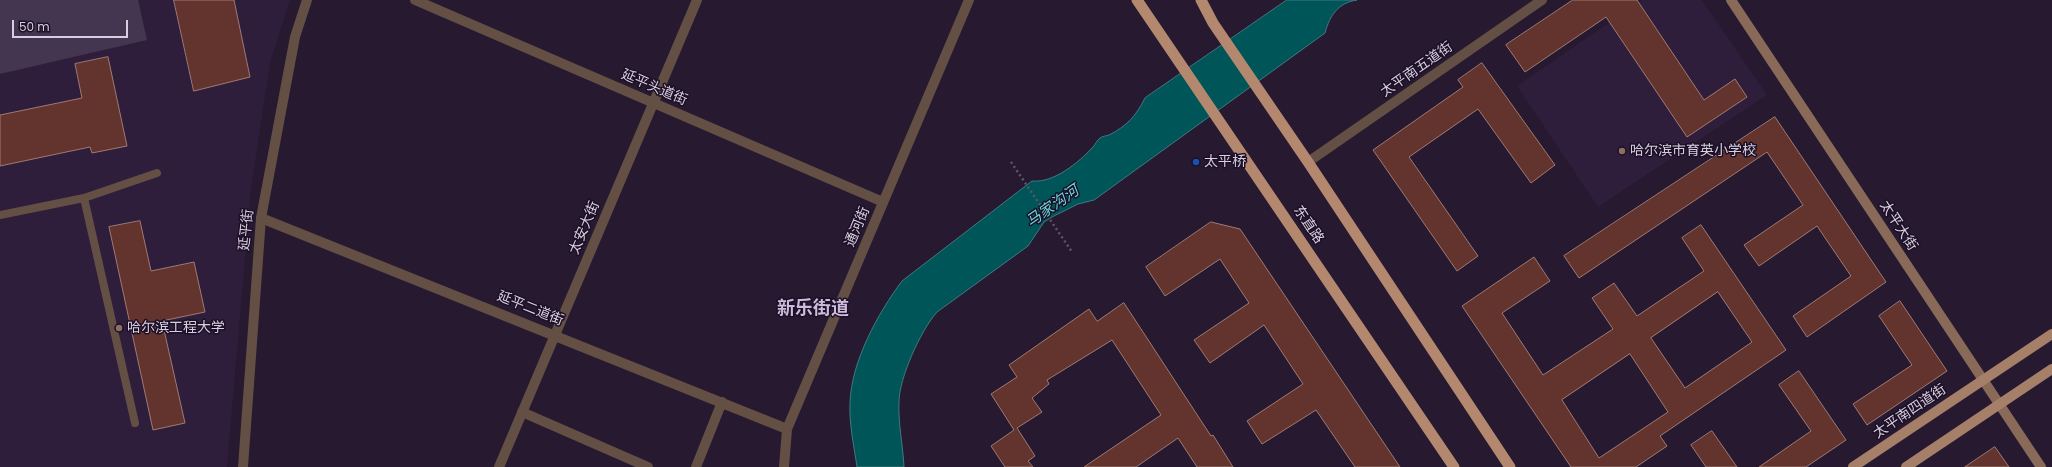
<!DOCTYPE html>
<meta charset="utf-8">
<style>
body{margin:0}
#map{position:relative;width:2052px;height:467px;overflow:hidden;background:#261930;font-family:Poppins,sans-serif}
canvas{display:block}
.scale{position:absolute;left:12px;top:20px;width:116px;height:18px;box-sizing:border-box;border:2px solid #d7cfdf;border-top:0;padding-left:5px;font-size:12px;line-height:14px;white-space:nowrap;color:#d7cfdf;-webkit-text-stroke:3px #1c0f26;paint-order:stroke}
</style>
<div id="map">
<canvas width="2052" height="467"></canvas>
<div class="scale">50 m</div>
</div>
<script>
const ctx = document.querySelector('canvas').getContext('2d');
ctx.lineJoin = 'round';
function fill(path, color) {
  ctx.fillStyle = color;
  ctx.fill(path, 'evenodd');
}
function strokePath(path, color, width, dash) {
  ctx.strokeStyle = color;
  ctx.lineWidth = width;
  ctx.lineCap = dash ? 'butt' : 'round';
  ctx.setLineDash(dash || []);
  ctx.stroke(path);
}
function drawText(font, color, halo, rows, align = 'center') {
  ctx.font = font + ' Poppins,"Noto Sans SC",sans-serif';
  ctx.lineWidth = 3;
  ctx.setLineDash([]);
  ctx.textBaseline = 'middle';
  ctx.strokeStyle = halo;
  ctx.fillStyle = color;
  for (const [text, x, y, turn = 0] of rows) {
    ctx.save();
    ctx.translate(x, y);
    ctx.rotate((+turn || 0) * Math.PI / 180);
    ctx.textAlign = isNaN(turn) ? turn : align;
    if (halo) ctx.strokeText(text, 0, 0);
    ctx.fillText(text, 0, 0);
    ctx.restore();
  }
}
const built = new Path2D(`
 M0 0H290L270 63 251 189 227 467H0Z
 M1642 0H1702L1767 95 1598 207 1517 86Z`);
const green = new Path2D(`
 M0 0H138L147 40 0 74Z`);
const water = new Path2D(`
 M1287 0H1357C1338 3 1330 15 1325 33L1094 200 1078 204 1052 217 1044 222 1028 246 937 312C921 330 899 378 899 402 898 423 903 446 904 467H857C854 446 849 424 850 403 851 362 878 313 902 281L1032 181C1054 183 1078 163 1093 147 1095 145 1097 140 1100 138 1103 136 1106 136 1109 135 1127 126 1136 116 1145 98Z`);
const building = new Path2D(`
 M174 0H234L250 77 194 91Z
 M1573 0H1637L1704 100 1735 79 1747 97 1687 137 1606 17 1525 72 1506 45Z
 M108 57 127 146 92 153 90 147 0 166V115L82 98 75 64Z
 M1482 63 1555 165 1531 183 1478 109 1409 157 1478 256 1457 271 1373 150 1463 87 1458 80Z
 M1775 117 1886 282 1807 337 1793 316 1851 276 1817 226 1759 266 1744 245 1803 205 1767 152 1579 278 1564 256Z
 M140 221 151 271 194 262 205 312 162 321 185 423 153 430 109 227Z
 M1211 222 1240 229 1400 467H1355L1316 410 1262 444 1247 421 1303 384 1264 325 1210 363 1194 340 1249 303 1220 259 1165 296 1146 267Z
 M1701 225 1786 350 1660 436 1667 446 1636 467H1571L1462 306 1534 257 1550 281 1502 313 1543 375 1613 329 1592 298 1614 283 1637 316 1704 271 1682 238ZM1718 292 1752 342 1685 388 1651 338ZM1630 354 1668 412 1599 458 1562 400Z
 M1900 301 1947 371 1867 425 1853 404 1912 365 1879 316Z
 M1124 303 1211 436 1213 435 1233 467H1197L1178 438 1136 467H1084L1161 415 1112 340 1047 380 1049 384 1032 398 1042 412 1017 428 1035 456 1028 461 1033 467H1005L991 446 1014 430 991 394 1017 377 1009 365 1089 309 1097 321Z
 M1799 371 1846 440 1806 467H1759L1811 431 1779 385Z
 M1712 431 1737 467H1706L1691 445Z
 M1995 447 2009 467H1965Z`);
const path = new Path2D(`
 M1011 162 1072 252`);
const service = new Path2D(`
 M84 198 135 423
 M0 215 84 198 157 173`);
const minor = new Path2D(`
 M415 0 883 202
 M261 218 787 429
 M522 412 648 467
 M499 467 697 0
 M696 467 722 402
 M784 467 787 429 969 0`);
const tertiary = new Path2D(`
 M1308 162 1542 0
 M243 467 261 218 295 37 307 0`);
const secondary = new Path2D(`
 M1731 0 2041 467`);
const primary = new Path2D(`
 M1853 467 2052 334
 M1906 467 2052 369`);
const trunk = new Path2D(`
 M1137 0 1454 467
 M1201 0 1213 23 1308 162 1510 467`);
const markers = [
 [1622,151,4,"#8d6e63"],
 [1196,162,4,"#1a4fb4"],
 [119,328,4,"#8d6e63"]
];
const streetNames = [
 ["太平南五道街",1417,70,-35],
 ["延平头道街",654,88,23],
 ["东直路",1308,225,56],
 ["太平大街",1898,226,57],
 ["通河街",858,227,-67],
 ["太安大街",585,228,-67],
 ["延平街",247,230,-84],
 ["延平二道街",530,309,22],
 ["太平南四道街",1910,412,-34]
];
const poiNames = [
 ["哈尔滨市育英小学校",1630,151],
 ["太平桥",1204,162],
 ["哈尔滨工程大学",127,328]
];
const waterNames = [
 ["马家沟河",1053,207,-35]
];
const districtNames = [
 ["新乐街道",813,309]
];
fill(built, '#2e1d3b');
fill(green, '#443550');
fill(water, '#005559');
strokePath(water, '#407a81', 1);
fill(building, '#63342d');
strokePath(building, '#9f7a74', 1);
strokePath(path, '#605569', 2.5, [2, 3]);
strokePath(service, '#634f44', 8);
strokePath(minor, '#634f44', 10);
strokePath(tertiary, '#634f44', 10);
strokePath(secondary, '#896a59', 10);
strokePath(primary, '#a67f68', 10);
strokePath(trunk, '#b4886f', 11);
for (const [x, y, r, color] of markers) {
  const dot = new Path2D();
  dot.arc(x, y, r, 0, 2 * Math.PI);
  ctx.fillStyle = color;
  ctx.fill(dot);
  strokePath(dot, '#1c0f26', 1.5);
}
drawText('14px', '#d7cfdf', '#1c0f26', streetNames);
drawText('14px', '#d7cfdf', '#1c0f26', poiNames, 'left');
drawText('italic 15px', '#6bd7dd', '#1c0f26', waterNames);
drawText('bold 18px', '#ccbbdb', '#1c0f26', districtNames);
</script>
